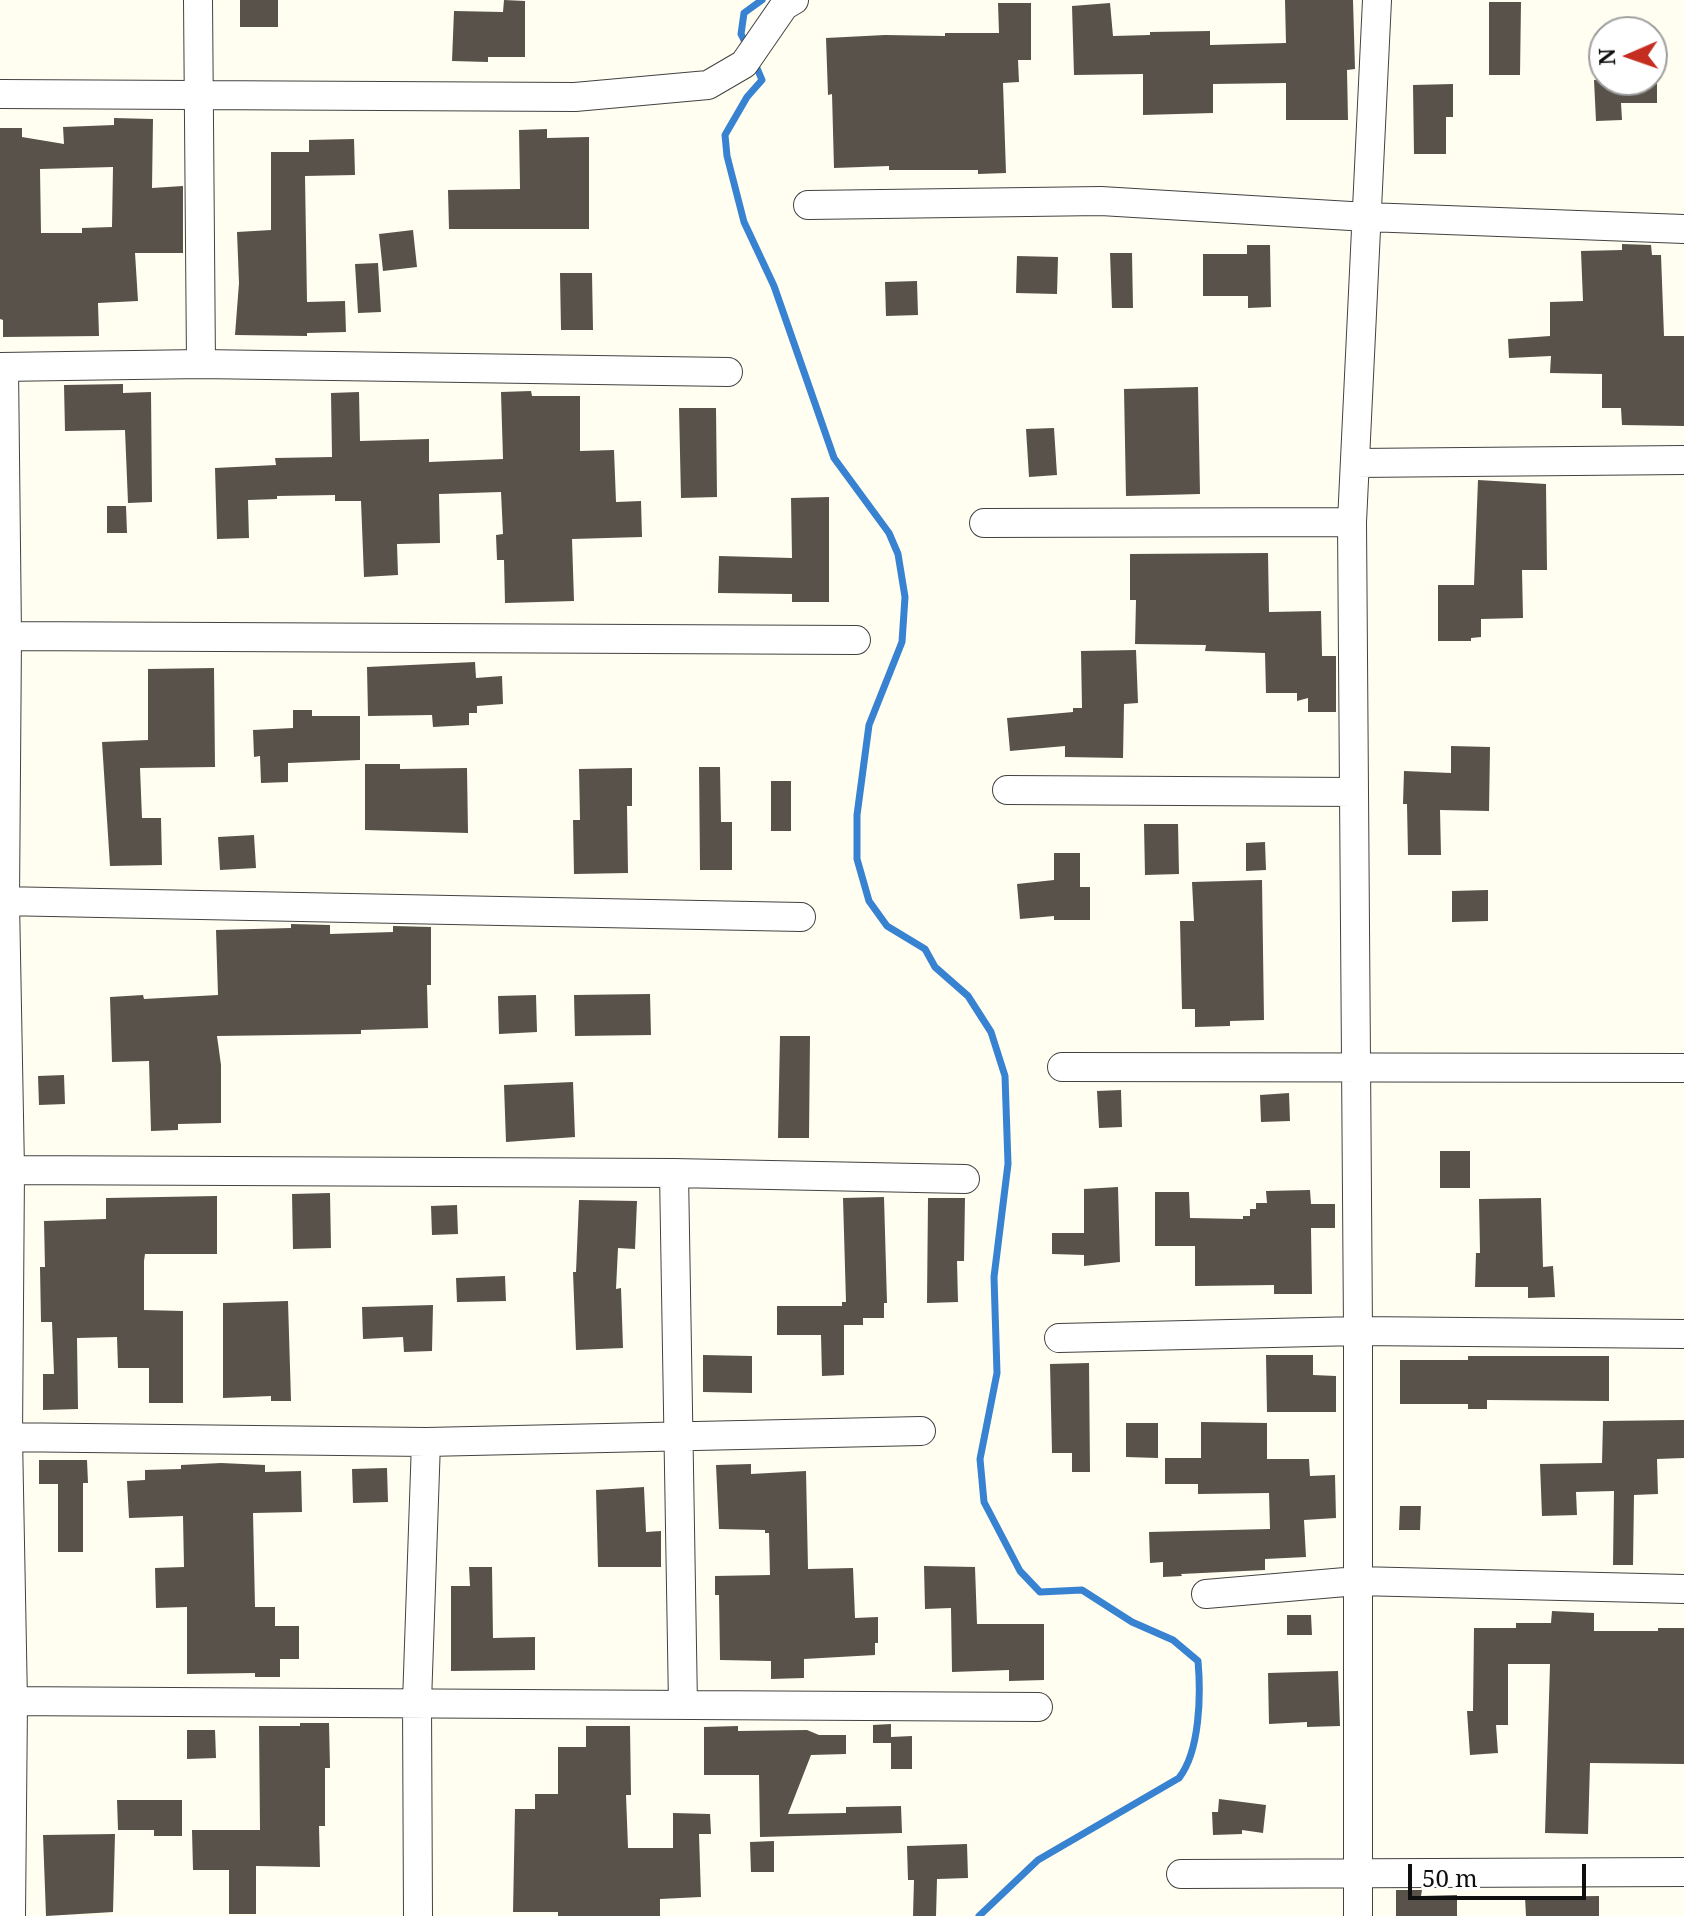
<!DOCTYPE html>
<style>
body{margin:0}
#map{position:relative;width:1684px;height:1916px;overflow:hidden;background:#fffef1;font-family:"Noto Serif",serif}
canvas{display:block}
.north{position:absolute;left:1588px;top:16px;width:80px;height:80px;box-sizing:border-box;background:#fff;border:2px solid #9f9f9f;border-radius:50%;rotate:268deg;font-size:22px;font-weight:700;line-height:32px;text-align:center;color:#0f0f0f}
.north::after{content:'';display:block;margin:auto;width:28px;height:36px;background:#c52d21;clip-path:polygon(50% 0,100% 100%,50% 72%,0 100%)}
.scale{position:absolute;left:1408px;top:1864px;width:178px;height:36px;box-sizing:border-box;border:4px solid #0f0f0f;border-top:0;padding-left:10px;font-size:24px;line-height:28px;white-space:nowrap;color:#0f0f0f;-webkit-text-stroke:6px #fff;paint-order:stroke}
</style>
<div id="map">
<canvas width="1684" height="1916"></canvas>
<div class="north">N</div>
<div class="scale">50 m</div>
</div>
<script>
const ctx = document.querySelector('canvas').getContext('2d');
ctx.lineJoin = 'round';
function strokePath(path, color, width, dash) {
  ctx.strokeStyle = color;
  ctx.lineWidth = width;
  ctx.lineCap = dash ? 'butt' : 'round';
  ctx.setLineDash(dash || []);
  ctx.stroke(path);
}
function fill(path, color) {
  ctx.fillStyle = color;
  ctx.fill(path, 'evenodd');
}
const stream = new Path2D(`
 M747 46 741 34 744 13 762 0
 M754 61 762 80 747 97 725 135 727 156 744 222 774 286 834 458 889 533 898 554 905 597 902 642 869 725 857 815V859L869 901 887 926 925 949 935 967 968 996 991 1032 1005 1076 1008 1164 994 1277 997 1373 980 1459 984 1502 1020 1571 1040 1592 1082 1590 1132 1622 1173 1640 1198 1661C1201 1695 1200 1751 1179 1778L1038 1860 979 1916`);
const building = new Path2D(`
 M240 0H278V27H240Z
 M504 0 525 1V57H488V62L452 61 454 11 503 12Z
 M1285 0H1353L1355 69 1347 70 1348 120H1286V83L1213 84V113L1143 115V74L1074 75 1072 6 1110 3 1113 36 1150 35V32L1210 31V45L1286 43Z
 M1489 2H1521L1520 75H1489Z
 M998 3H1031V60H1018L1019 82 1003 83 1006 173 978 174V170H889V166L834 168 832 94 828 95 826 38 885 35 945 36V33H999Z
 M1594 80H1657V103H1621L1622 120 1596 121Z
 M1453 84V117H1446V154H1414L1413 85Z
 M114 118 153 119 152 188 183 186V253H135L138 301 98 303 99 336 3 337V320L0 319V128H22V137L64 144 63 127 114 125ZM113 167 112 227 82 228V233H41L40 169Z
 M547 129V138L589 137V229H449L448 190 520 189 519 130Z
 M354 139 355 175 305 176 307 302 345 301 346 332 307 333V336L235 335 239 283 237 232 271 230V152H309V140Z
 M413 230 417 267 383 271 379 234Z
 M1622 244 1651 245 1652 255H1661L1664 336H1684V426L1622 425 1621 408H1602V374L1550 373 1551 356 1509 358 1508 339 1550 336V302L1583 301 1581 251 1622 250Z
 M1247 245H1270L1271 307 1248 308V296H1203V254H1247Z
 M1110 253H1132L1133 308H1112Z
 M1017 256 1058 257 1057 294 1016 293Z
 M378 263 381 312 358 313 355 264Z
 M560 273H592L593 330H561Z
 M917 281 918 315 886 316 885 282Z
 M123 384V393L151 392 152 502 128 503 125 430 65 431 64 385Z
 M1198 387 1200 494 1126 496 1124 389Z
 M531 391 532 396H580V451L614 450 616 502 641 501 642 537 572 539 574 601 505 603 504 560H497L496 535 503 534 501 492 439 494 440 543 397 544 398 575 364 577 361 501H335V495L277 496V499L248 500 249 538 217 539 215 468 276 465 275 458 332 457 331 393 359 392 360 441 429 439V462L503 459 501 392Z
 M679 408H716L717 497 681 498Z
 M1054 428 1057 475 1029 477 1026 429Z
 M1478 480 1546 484 1547 570H1522L1523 618 1481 619V637L1471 638V641H1438V585H1474Z
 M829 497V602H792V594L718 593 719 556 792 558 791 498Z
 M107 506H126L127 533H107Z
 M1268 553 1269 612 1321 611 1322 656H1336V712H1308V698L1297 701V693H1266L1265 653 1205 651 1206 645 1135 644 1136 600H1130V554Z
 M1136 650 1138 703 1124 704 1123 758 1065 757V746L1010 751 1007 718 1073 712V708H1082L1081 651Z
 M475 662 476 678 502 676 503 704 477 706V713H469V725L433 727 432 715 368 716 367 667Z
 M214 668 215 767 140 768 142 818H161L162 865 110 866 102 742 148 740V669Z
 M293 710H312V716H360V760L288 763V782L261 783 260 756 254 757 253 730 293 728Z
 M1451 746 1490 747 1489 811 1440 810 1441 855H1408L1407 804H1403L1404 771 1451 773Z
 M365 764H400V769L467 768 468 833 365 830Z
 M699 767H720L721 822H732V870H700Z
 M632 768V806H627L628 873 574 874 573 820H580L579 769Z
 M771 781H791V831H771Z
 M1144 824H1178L1179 874 1145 875Z
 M254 835 256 868 220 870 218 837Z
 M1265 842 1266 870 1246 871V843Z
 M1054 853H1080V887H1090V920H1054V916L1020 919 1017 884 1054 880Z
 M1262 880 1264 1020 1230 1021V1026L1195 1027V1009H1182L1180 921H1194L1192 882Z
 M1488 890V921L1452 922V891Z
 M291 924 330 925V934L393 932V926L431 927V985H427L428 1028 361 1030V1034L217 1036 221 1065V1123L178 1124V1130L151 1131 149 1061 112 1062 110 997 143 995 144 999 218 995 216 930 291 928Z
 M650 994 651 1035 575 1036 574 995Z
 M536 995 537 1032 499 1034 498 996Z
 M780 1036H810L809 1138H778Z
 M64 1075 65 1104 39 1105 38 1076Z
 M573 1082 575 1137 506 1142 504 1085Z
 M1121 1090 1122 1127 1099 1128 1097 1091Z
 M1289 1093 1290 1121 1261 1122 1260 1095Z
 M1440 1151H1470V1188H1440Z
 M1118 1187 1120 1262 1084 1266V1255L1052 1254V1233H1084V1189Z
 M1310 1190 1311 1204H1335V1228H1311L1312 1294H1274V1285L1195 1286V1246H1155V1192H1189L1190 1218 1243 1219V1216H1250V1209H1256V1203H1267L1266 1191Z
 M330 1193 331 1248 293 1249 292 1194Z
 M217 1196V1254H145L144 1261V1310L183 1311V1403H149V1368H118L117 1337 77 1338 78 1409 43 1410V1374H54L52 1322H41L40 1267H45L44 1221 106 1219V1198Z
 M884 1197 887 1303H884V1318H863V1325H844V1375L822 1376 821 1335H777V1306H842V1302H846L843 1198Z
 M928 1198H965L964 1261H957L958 1302 927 1303Z
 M1541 1198 1543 1267 1553 1266 1555 1297 1528 1298V1287H1475L1476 1253H1480L1479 1199Z
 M579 1200 637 1201 635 1249 618 1248 616 1289 621 1288 623 1348 576 1350 573 1272H576Z
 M457 1205 458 1234 432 1235 431 1206Z
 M505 1276 506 1301 457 1302 456 1278Z
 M288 1301 291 1401H271V1396L223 1398V1303Z
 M433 1305 432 1351 404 1352 403 1337 363 1339 362 1307Z
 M703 1355 752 1356V1393L703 1392Z
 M1266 1355H1313V1375L1336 1376V1412H1267Z
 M1468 1356H1609V1401L1487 1400V1409H1468V1404H1400V1360H1468Z
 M1089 1363 1090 1472H1072V1453H1052L1050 1364Z
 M1684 1420V1458L1657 1459 1658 1494 1634 1495 1633 1565H1613L1614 1491 1576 1492 1577 1515 1542 1516 1540 1464 1602 1463 1603 1421Z
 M1201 1422 1267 1423V1459H1309L1310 1476 1335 1475 1336 1518 1304 1520 1306 1557 1265 1559V1570L1181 1574 1182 1576 1163 1577V1562L1150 1563 1149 1532 1270 1529 1269 1493 1198 1494V1484H1165V1458H1201Z
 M1126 1423H1158V1458L1126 1457Z
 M39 1460H87L88 1483H83V1552H58V1484H39Z
 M221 1463 265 1465V1472L301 1471 302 1512 253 1513 255 1607H275V1626H299V1659H280V1677H255V1673L187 1674V1607L156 1608 155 1568 184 1567 183 1516 129 1518 127 1481 145 1480V1470L181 1469V1465Z
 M751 1464V1474L806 1471 808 1569 853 1568 855 1618 878 1617V1643H875V1655L804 1659V1678L771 1679V1661L720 1660 719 1595H715V1576L770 1575 769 1533H765V1530L719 1529 716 1465Z
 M387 1468 388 1502 353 1503 352 1469Z
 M644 1487 646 1532 661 1531V1567H598L596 1490Z
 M1400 1506H1421L1420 1530H1399Z
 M924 1566 975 1567 977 1624H1044V1680L1009 1681V1670L952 1672 951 1608 925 1609Z
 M469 1567H492L493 1638 535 1637V1670L451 1671V1586H470Z
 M1552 1611 1594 1613V1631H1658V1628H1684V1764L1590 1763 1588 1834 1545 1833 1550 1664H1508V1725H1496L1498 1753 1470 1755 1467 1711H1473L1474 1628H1516V1623H1551Z
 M1287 1615H1311L1312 1635H1287Z
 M1338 1671 1340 1726 1307 1727V1722L1269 1724 1268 1673Z
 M300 1723H329L330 1768H325V1826H319L320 1867 256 1866V1914H229V1870H193L192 1830H260L259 1726H300Z
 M891 1724V1737L912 1736V1769H891V1743H873V1725Z
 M586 1726H630L631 1795H626L628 1848H673V1813L710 1814 711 1834H699L701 1897 660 1899V1916H558V1912H513L515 1809H535V1794H558V1747H586Z
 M738 1726V1731L807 1730 819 1735H846V1754L811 1755 788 1814 846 1813V1807L901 1806 902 1833 760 1837 759 1775H704V1727Z
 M187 1730H215L216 1758 187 1759Z
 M1219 1799 1266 1805 1263 1833 1242 1830V1834L1213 1835 1212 1812H1218Z
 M117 1800H182V1836H154V1830H118Z
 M115 1834 113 1912 46 1916 43 1835Z
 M774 1841V1872H751L750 1842Z
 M967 1844 968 1878 937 1879 936 1916H913L914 1880H908L907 1846Z
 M1396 1890H1422L1421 1896 1457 1895V1916H1396Z
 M1599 1896V1916H1526L1525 1897Z`);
const minor = new Path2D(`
 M198 0 201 364
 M0 94 575 97 708 85 744 64 784 6 794 0
 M808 205 1101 201 1367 217 1684 229
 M0 367 201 364 728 372
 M4 367 7 636 5 901 10 1170 8 1437 13 1702 11 1916
 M1356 463 1684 460
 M984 523 1352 522
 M7 636 856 640
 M1007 790 1354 792
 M0 901 801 917
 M1062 1067 1684 1068
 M10 1170 674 1173 965 1179
 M674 1173 683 1705
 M1059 1338 1358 1331 1684 1334
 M0 1437 426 1442 921 1431
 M1206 1594 1357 1581 1684 1589
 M0 1701 1038 1707
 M1181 1874 1684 1872
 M418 1916 417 1702 426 1442
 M1358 1916V1331L1352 522 1377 0`);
strokePath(stream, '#3882d2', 7);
fill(building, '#58524b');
strokePath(minor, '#424242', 30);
strokePath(minor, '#fff', 28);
</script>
